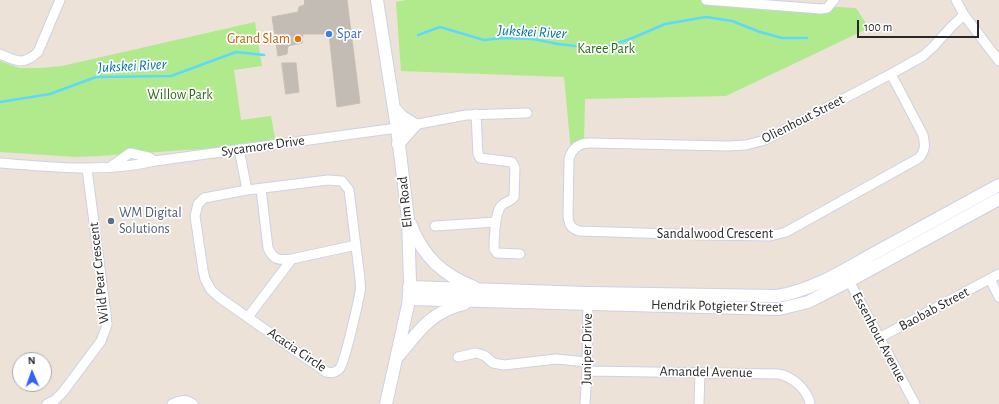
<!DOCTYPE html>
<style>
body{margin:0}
#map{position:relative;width:999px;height:404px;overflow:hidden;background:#ece2d7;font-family:"Alegreya Sans",sans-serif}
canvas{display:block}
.north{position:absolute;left:12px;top:352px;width:40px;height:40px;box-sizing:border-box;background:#fff;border:1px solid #a9a9a9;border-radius:50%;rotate:358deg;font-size:11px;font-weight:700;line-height:16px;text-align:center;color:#282828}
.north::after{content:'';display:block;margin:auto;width:14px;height:18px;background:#3161ff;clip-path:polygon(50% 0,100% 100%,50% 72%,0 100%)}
.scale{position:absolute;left:857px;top:20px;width:122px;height:18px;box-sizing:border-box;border:2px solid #282828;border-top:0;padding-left:5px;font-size:12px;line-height:14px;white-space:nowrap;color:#282828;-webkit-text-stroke:3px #fff;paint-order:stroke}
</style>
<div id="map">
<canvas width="999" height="404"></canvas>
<div class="north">N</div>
<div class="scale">100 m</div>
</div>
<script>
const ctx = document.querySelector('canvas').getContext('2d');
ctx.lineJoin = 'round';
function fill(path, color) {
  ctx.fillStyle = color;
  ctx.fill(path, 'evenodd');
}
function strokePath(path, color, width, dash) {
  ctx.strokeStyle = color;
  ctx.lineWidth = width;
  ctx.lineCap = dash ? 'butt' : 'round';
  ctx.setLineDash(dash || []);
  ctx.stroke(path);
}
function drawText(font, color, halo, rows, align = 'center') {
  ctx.font = font + ' "Alegreya Sans",sans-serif';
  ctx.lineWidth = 3.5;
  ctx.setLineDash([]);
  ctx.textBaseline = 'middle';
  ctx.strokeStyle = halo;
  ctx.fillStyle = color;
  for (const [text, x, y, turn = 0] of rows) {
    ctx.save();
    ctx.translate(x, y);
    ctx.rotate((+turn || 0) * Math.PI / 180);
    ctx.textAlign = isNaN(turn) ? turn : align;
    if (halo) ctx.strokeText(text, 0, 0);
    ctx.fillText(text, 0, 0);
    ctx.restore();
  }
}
const green = new Path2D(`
 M406 0H715L856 8 869 28 726 96 585 99 584 141 571 152 564 77 401 71 396 2Z
 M255 22 262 66 234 70 241 120 271 116 276 144 99 156 76 157 0 152V61L19 68H41L62 66Z`);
const stream = new Path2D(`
 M418 35 440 27 484 40 503 38 533 39 558 44 601 49 635 37 665 24 706 17 732 21 760 32 782 38H807
 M0 102 50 94 96 77 171 76 236 52 264 55`);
const building = new Path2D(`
 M305 0H347L360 103 337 107 329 34H303L302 43 288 46 287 54 278 56 272 17 298 12 299 7 304 5Z
 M282 63H296L299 92 286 94Z`);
const minor = new Path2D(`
 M706 0 821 9 827 8 834 0
 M956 0 964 15 999 61
 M0 54C16 61 23 66 38 52L60 0
 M891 74 923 135C925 144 926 150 919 158L786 232 770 236 703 235 579 231C570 228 569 224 568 216L569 159C572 148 579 143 590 143L727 146 746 145 765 140 891 74 923 56 933 47 952 26 964 15
 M476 114 478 154 480 158 512 162 515 168 514 197C511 202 505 201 501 206 495 213 494 239 494 249L497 253 520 254
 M239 149 247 190
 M0 163C53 167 103 173 155 161L397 128 466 115 527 113
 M110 167 130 153 148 157 155 161
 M328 180 342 181 349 190 360 279C360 283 361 288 360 292 358 303 345 361 340 368 336 373 332 373 326 372L220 298 211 290 205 279 203 270 195 216 198 204 204 198 247 190Z
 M261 189 268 248C274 261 279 260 292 259L356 245
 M435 226 496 222
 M847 277 915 404
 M990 279 999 297
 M248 317 292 259
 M879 338 999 274
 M458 357 476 353 480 354 485 356 493 363 504 365 556 359 587 362
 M587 371 778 374C792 376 808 390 810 404
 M47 404 55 400 63 392 101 341 107 325 106 314 87 169
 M172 404C180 400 186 399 193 404
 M585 404 587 371 588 299
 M699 404 700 372`);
const tertiary = new Path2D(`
 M377 0 397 128 408 219 410 282 408 305 386 404
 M394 108 401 116 415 125 398 144
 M411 225C423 257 443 275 474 287
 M409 287 588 293 777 296C815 290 849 267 882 249 921 228 960 206 999 185
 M409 299 779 309 808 302 849 281 999 199
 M399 355C419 331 432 311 464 304`);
const markers = [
 [329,34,4,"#3f7fe0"],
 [298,39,4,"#e8710a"],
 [111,221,4,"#5c6f8a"]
];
const shopNames = [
 ["Spar",337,34]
];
const foodNames = [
 ["Grand Slam",290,39]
];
const parkNames = [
 ["Karee Park",606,49],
 ["Willow Park",180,95]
];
const streetNames = [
 ["Olienhout Street",803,119,-27],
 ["Sycamore Drive",263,146,-8],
 ["Elm Road",405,202,-96],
 ["Sandalwood Crescent",715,234],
 ["Wild Pear Crescent",99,273,-96],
 ["Hendrik Potgieter Street",717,306,1],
 ["Baobab Street",934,309,-28],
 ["Essenhout Avenue",879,337,62],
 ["Juniper Drive",587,349,-89],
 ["Acacia Circle",297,350,34],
 ["Amandel Avenue",706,372,1]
];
const serviceNames = [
 ["WM Digital",119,213],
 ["Solutions",119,229]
];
const waterNames = [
 ["Jukskei River",532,32,3],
 ["Jukskei River",132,66,-3]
];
fill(green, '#b1ea8c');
strokePath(stream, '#5dd9fc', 2.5);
fill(building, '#c3bcb4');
strokePath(building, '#c7beb1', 1);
strokePath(minor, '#ccd2e3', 11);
strokePath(tertiary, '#ccd2e3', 14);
strokePath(minor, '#fff', 9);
strokePath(tertiary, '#fff', 12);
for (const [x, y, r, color] of markers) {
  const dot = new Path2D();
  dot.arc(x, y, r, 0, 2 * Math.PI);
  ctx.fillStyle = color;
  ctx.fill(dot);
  strokePath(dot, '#fff', 1.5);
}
drawText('14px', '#366cbe', '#fff', shopNames, 'left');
drawText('14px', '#c56008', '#fff', foodNames, 'right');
drawText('14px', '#286b11', '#fff', parkNames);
drawText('14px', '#282828', '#fff', streetNames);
drawText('14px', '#4e5e75', '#fff', serviceNames, 'left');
drawText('italic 15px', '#0073a3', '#fff', waterNames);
</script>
